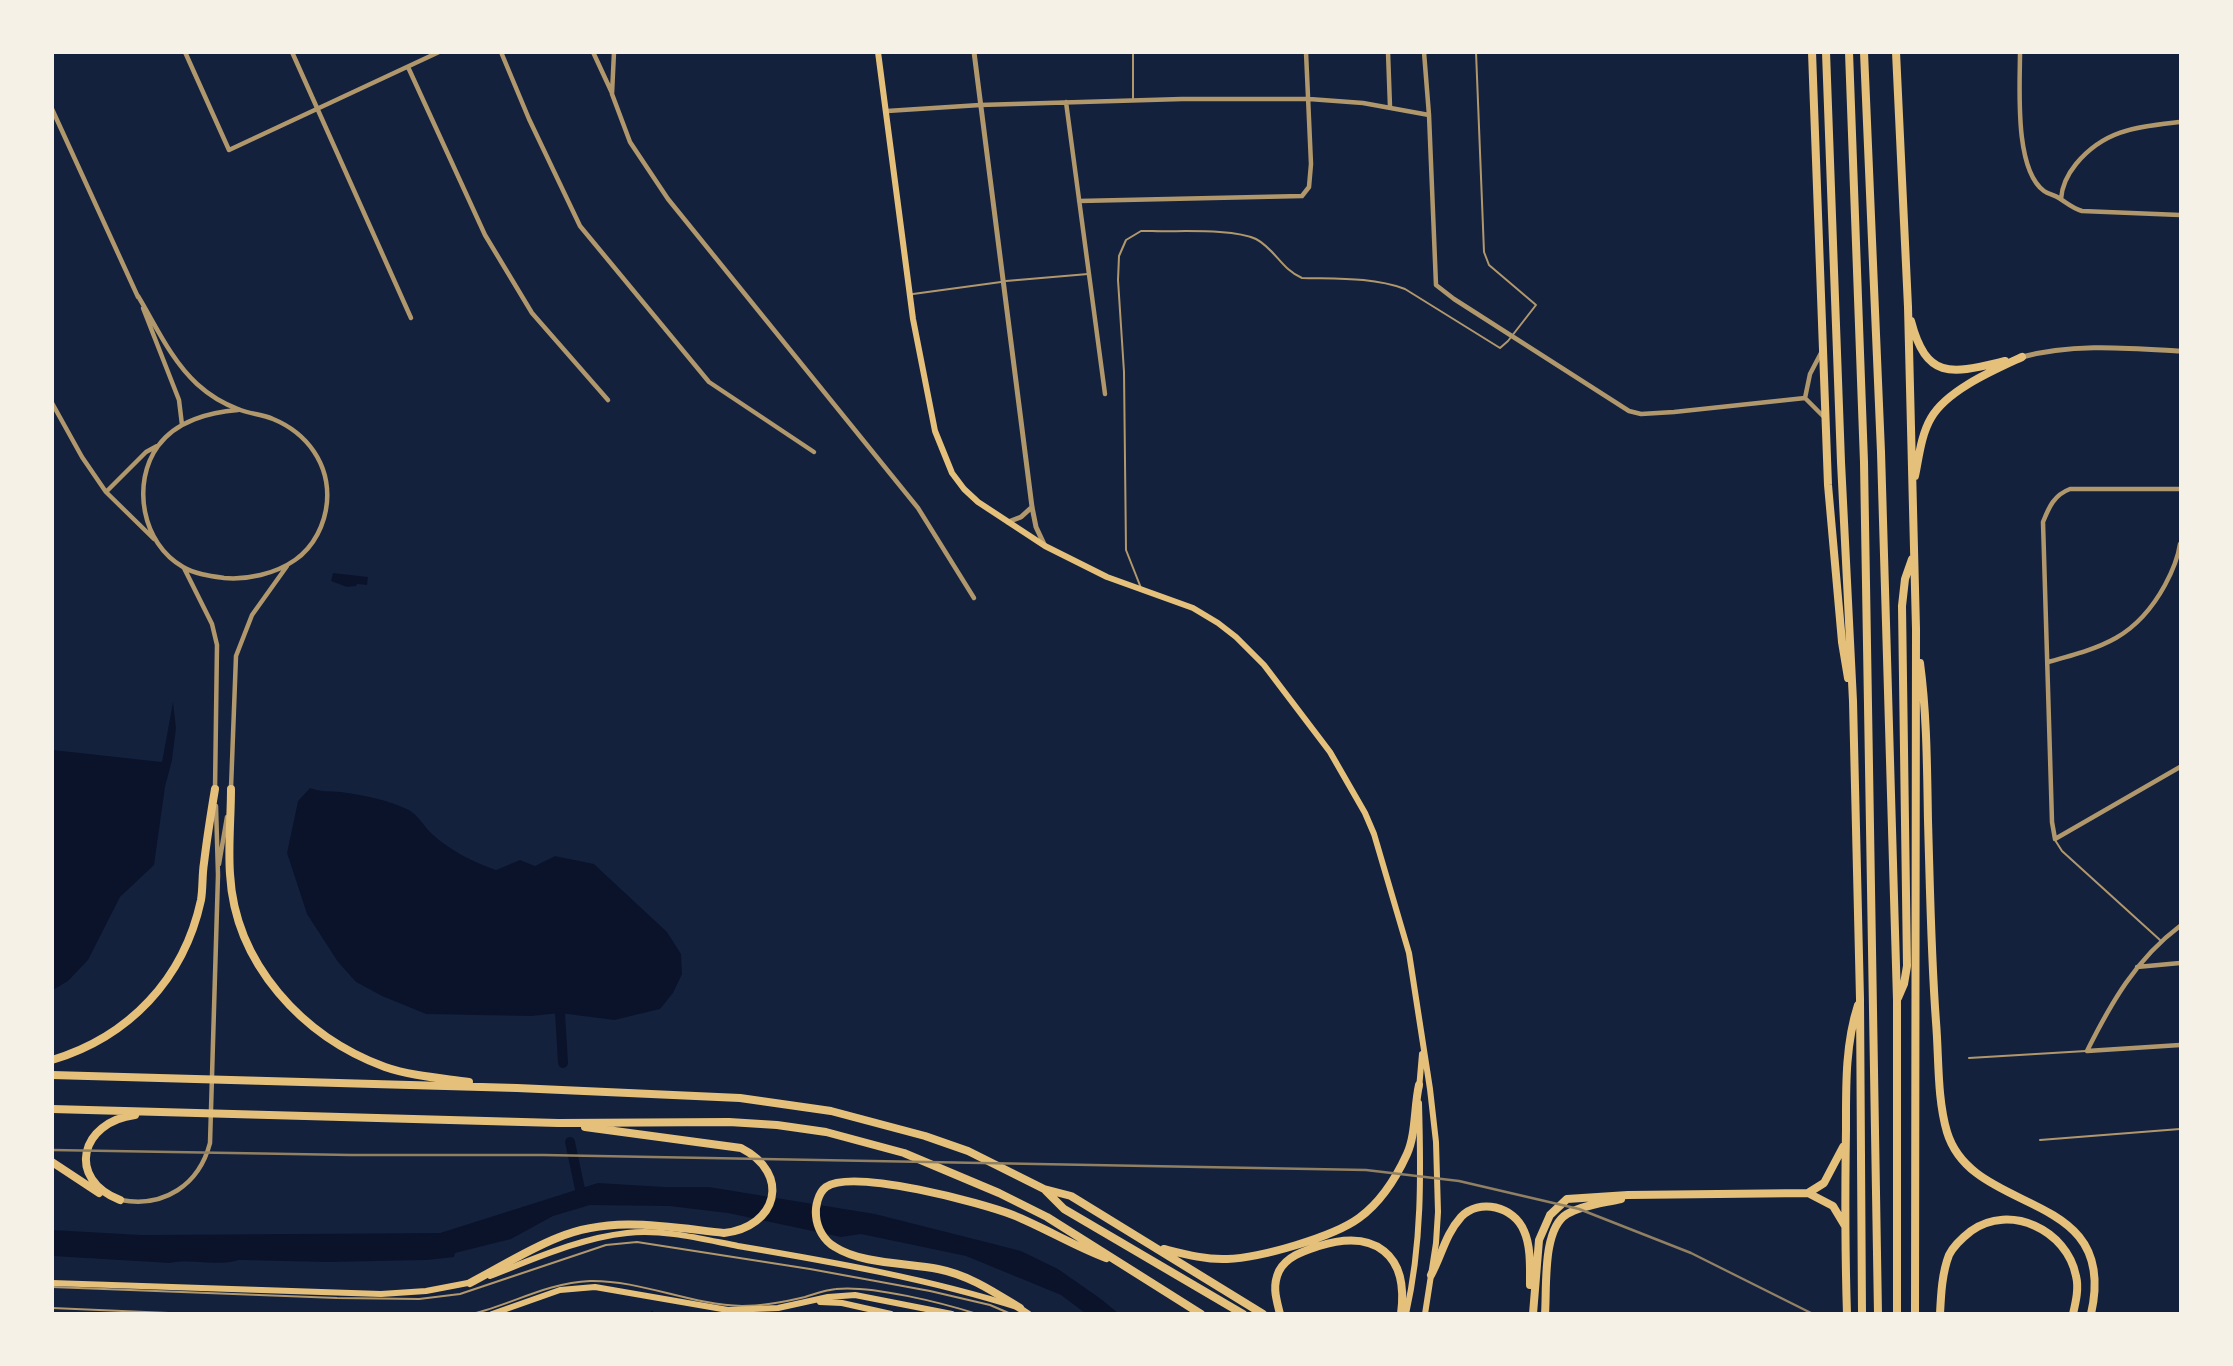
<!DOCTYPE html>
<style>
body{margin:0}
#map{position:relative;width:2233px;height:1366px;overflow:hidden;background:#14213d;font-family:"Fira Sans",sans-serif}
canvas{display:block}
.frame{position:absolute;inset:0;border:54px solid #f6f1e7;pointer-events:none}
</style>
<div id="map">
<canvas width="2233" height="1366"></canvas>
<div class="frame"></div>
</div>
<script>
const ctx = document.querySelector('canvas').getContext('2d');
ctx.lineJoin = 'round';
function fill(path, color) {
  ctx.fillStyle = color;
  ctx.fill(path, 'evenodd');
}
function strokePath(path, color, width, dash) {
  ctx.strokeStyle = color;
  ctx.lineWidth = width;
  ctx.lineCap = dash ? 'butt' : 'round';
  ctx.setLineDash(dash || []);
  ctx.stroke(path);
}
const water = new Path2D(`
 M333 573 368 577 367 585 357 584 356 586 347 587 331 581Z
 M173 702 176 728 172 760 165 787 154 865 120 897 88 960 68 981 53 990V750L162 762Z
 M310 788C321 792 330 791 341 792 364 795 389 800 409 810 418 815 424 826 431 833 449 850 473 862 496 870L520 860 535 866 555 856 594 864 667 932 681 954 682 974 673 993 660 1009 614 1020 560 1013 531 1016 426 1014 382 996 356 982 338 962 307 914 287 853 298 801Z
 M598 1183 665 1187H709L875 1214 986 1242 1021 1251 1058 1269 1101 1299 1118 1313H1085L1061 1295 966 1256 861 1234 841 1237 728 1213 669 1206 590 1205 553 1216 511 1239 455 1253 454 1257 427 1260 328 1262 239 1260C217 1267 193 1258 170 1263L53 1256 52 1230 142 1235 440 1233Z`);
const stream = new Path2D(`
 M652 1314V1312`);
const canal = new Path2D(`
 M560 1013 563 1063
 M570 1142 582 1199`);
const service = new Path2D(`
 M1133 52V100
 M1006 281 1088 274
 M913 294 1001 282
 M1141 588 1126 550 1124 372 1118 280 1119 256 1126 240 1141 231H1152C1179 232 1233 228 1256 239 1275 249 1282 270 1302 278 1337 279 1372 277 1405 289L1500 348 1508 341 1536 305 1489 265 1484 252 1476 52
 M2055 840 2062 851 2160 940
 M1969 1058 2086 1051
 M2040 1140 2180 1129
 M52 1287 337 1298 419 1299 460 1294 606 1245 637 1242 810 1269 930 1291 990 1305 1011 1314
 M52 1308 192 1314
 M472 1314C513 1304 546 1283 590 1281 641 1280 691 1305 742 1306 764 1306 784 1302 805 1297 815 1294 825 1290 836 1289 871 1285 943 1303 977 1314`);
const minor = new Path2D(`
 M185 52 229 150 439 52
 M292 52 411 318
 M501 52 529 119 580 226 709 382 814 452
 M593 52 612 93
 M614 52 612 94 630 142 668 199 918 508 974 598
 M1388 52 1390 107
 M1424 52 1429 115 1436 285 1454 299 1629 411 1641 414 1674 412 1805 398
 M2020 52C2020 87 2014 169 2044 191 2048 194 2054 195 2059 198 2067 203 2072 208 2082 211L2180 215
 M408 67 485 235 532 313 608 400
 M1066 102 1105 394
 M52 109 138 297
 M887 111 980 105 1182 99H1309L1363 103 1429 115
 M2061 199C2062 185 2067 175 2076 164 2105 129 2138 127 2180 122
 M1079 201 1302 196 1309 187 1311 164 1306 52
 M138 296C156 326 171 360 197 384 208 394 224 404 238 409 249 414 262 414 273 419 307 433 330 464 327 502 325 524 314 547 295 560 275 574 247 580 224 578 210 576 195 574 183 567 142 544 131 483 158 446 176 421 210 412 238 410
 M143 308 179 400 182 425
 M1805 398 1810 374 1821 353
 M1805 398 1824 417
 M52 403 82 457 106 492 154 539
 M2180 489H2070C2054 495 2049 507 2043 522L2052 822 2055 839 2180 767
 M106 492 146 452 157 446
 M184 568 212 624 217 645 215 790
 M2048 662C2103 647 2136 638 2165 585 2172 572 2178 558 2180 544
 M231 788 236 656 252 615 287 566
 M219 864 227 817
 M2137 967 2180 963
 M2087 1051C2111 1003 2136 959 2180 926
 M2087 1051 2180 1045
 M121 1200C164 1208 199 1185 210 1143L218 875 216 806`);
const tertiary = new Path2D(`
 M974 52 1032 507 1036 527 1044 544
 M2022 357C2073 343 2128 348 2180 351
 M1008 522 1021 517 1032 507`);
const secondary = new Path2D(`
 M878 52 913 319 935 431 952 473 964 489 978 502 1045 546 1107 577 1193 608 1218 623 1236 637 1264 665 1330 752 1365 813 1374 834 1409 953 1430 1089 1436 1142 1438 1212 1436 1243 1425 1314
 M1419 1089 1422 1054
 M490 1276C534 1259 580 1238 627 1233 664 1229 702 1239 738 1246 833 1262 929 1279 1020 1308L1029 1314
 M52 1283 381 1294 426 1291 473 1282
 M820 1302 842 1303 891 1314
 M492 1314 560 1290 595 1287 728 1310 778 1308 828 1297 855 1295 952 1314
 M1406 1314C1422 1244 1421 1174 1419 1103`);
const motorway = new Path2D(`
 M1812 52 1828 485 1842 642 1848 678
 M1826 52 1841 462 1853 701 1860 999 1862 1314
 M1849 52 1864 462 1878 1314
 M1864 52 1881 452 1897 1000V1314
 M1896 52 1908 307 1916 629 1915 1314
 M1911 321C1927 382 1953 373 2005 361
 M1915 476C1919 457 1921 435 1931 418 1947 390 1994 370 2022 357
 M1920 663C1927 715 1927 768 1928 821 1930 888 1931 955 1936 1022 1939 1058 1937 1098 1947 1132 1973 1218 2120 1187 2091 1314
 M231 789C231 817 228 846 230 874 235 964 303 1037 385 1067 411 1076 441 1078 469 1082
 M1898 998 1904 984 1907 966 1902 606 1905 579 1912 559
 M52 1060C129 1037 184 979 201 900 203 888 202 875 204 863 207 838 211 813 215 789
 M52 1075 517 1088 740 1098 831 1111 925 1136 968 1151 1044 1189 1071 1196 1263 1314
 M52 1109 558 1123 729 1122 777 1125 826 1132 904 1153 999 1193 1047 1217 1201 1314
 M52 1162 99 1193
 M1046 1191 1064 1209 1243 1314
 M1808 1193 1824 1183 1843 1147
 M120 1200C66 1179 80 1122 135 1115
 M1164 1249C1184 1254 1206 1260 1227 1259 1260 1258 1333 1237 1359 1218 1381 1202 1396 1178 1407 1154 1416 1134 1414 1107 1419 1085
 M1431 1275C1442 1255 1445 1235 1461 1217 1479 1198 1514 1206 1524 1231 1531 1246 1530 1268 1530 1285
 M470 1283C499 1268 527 1250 557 1238 611 1215 668 1227 724 1233 777 1227 792 1174 741 1148L585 1127
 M1020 1308C994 1292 969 1275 938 1269 908 1263 861 1264 835 1247 824 1241 817 1228 816 1216 815 1207 818 1193 826 1187 853 1168 982 1203 1013 1215 1045 1228 1074 1246 1106 1258
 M1280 1314C1276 1298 1272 1286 1279 1271 1287 1256 1304 1251 1319 1246 1375 1229 1409 1254 1401 1314
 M1533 1314 1539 1240 1550 1215 1567 1199 1628 1195 1808 1193 1833 1206 1845 1226
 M1545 1314C1547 1287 1542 1229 1567 1214 1583 1205 1604 1203 1621 1199
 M1847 1314C1845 1252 1845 1191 1846 1129 1846 1088 1845 1045 1858 1005
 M1940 1314C1941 1294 1942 1273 1949 1255 1954 1245 1962 1238 1971 1231 2010 1203 2067 1230 2076 1276 2079 1288 2076 1301 2073 1314`);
const rail = new Path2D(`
 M52 1150 351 1155H543L1366 1170 1459 1181 1579 1209 1691 1253 1813 1314`);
fill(water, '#0b132b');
strokePath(stream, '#0b132b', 2.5);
strokePath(canal, '#0b132b', 10);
strokePath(service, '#b1986c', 2);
strokePath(minor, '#b1986c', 4.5);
strokePath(tertiary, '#b1986c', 5);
strokePath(secondary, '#e5c07b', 6);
strokePath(motorway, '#e5c07b', 8);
strokePath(rail, '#918062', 2.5);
</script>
